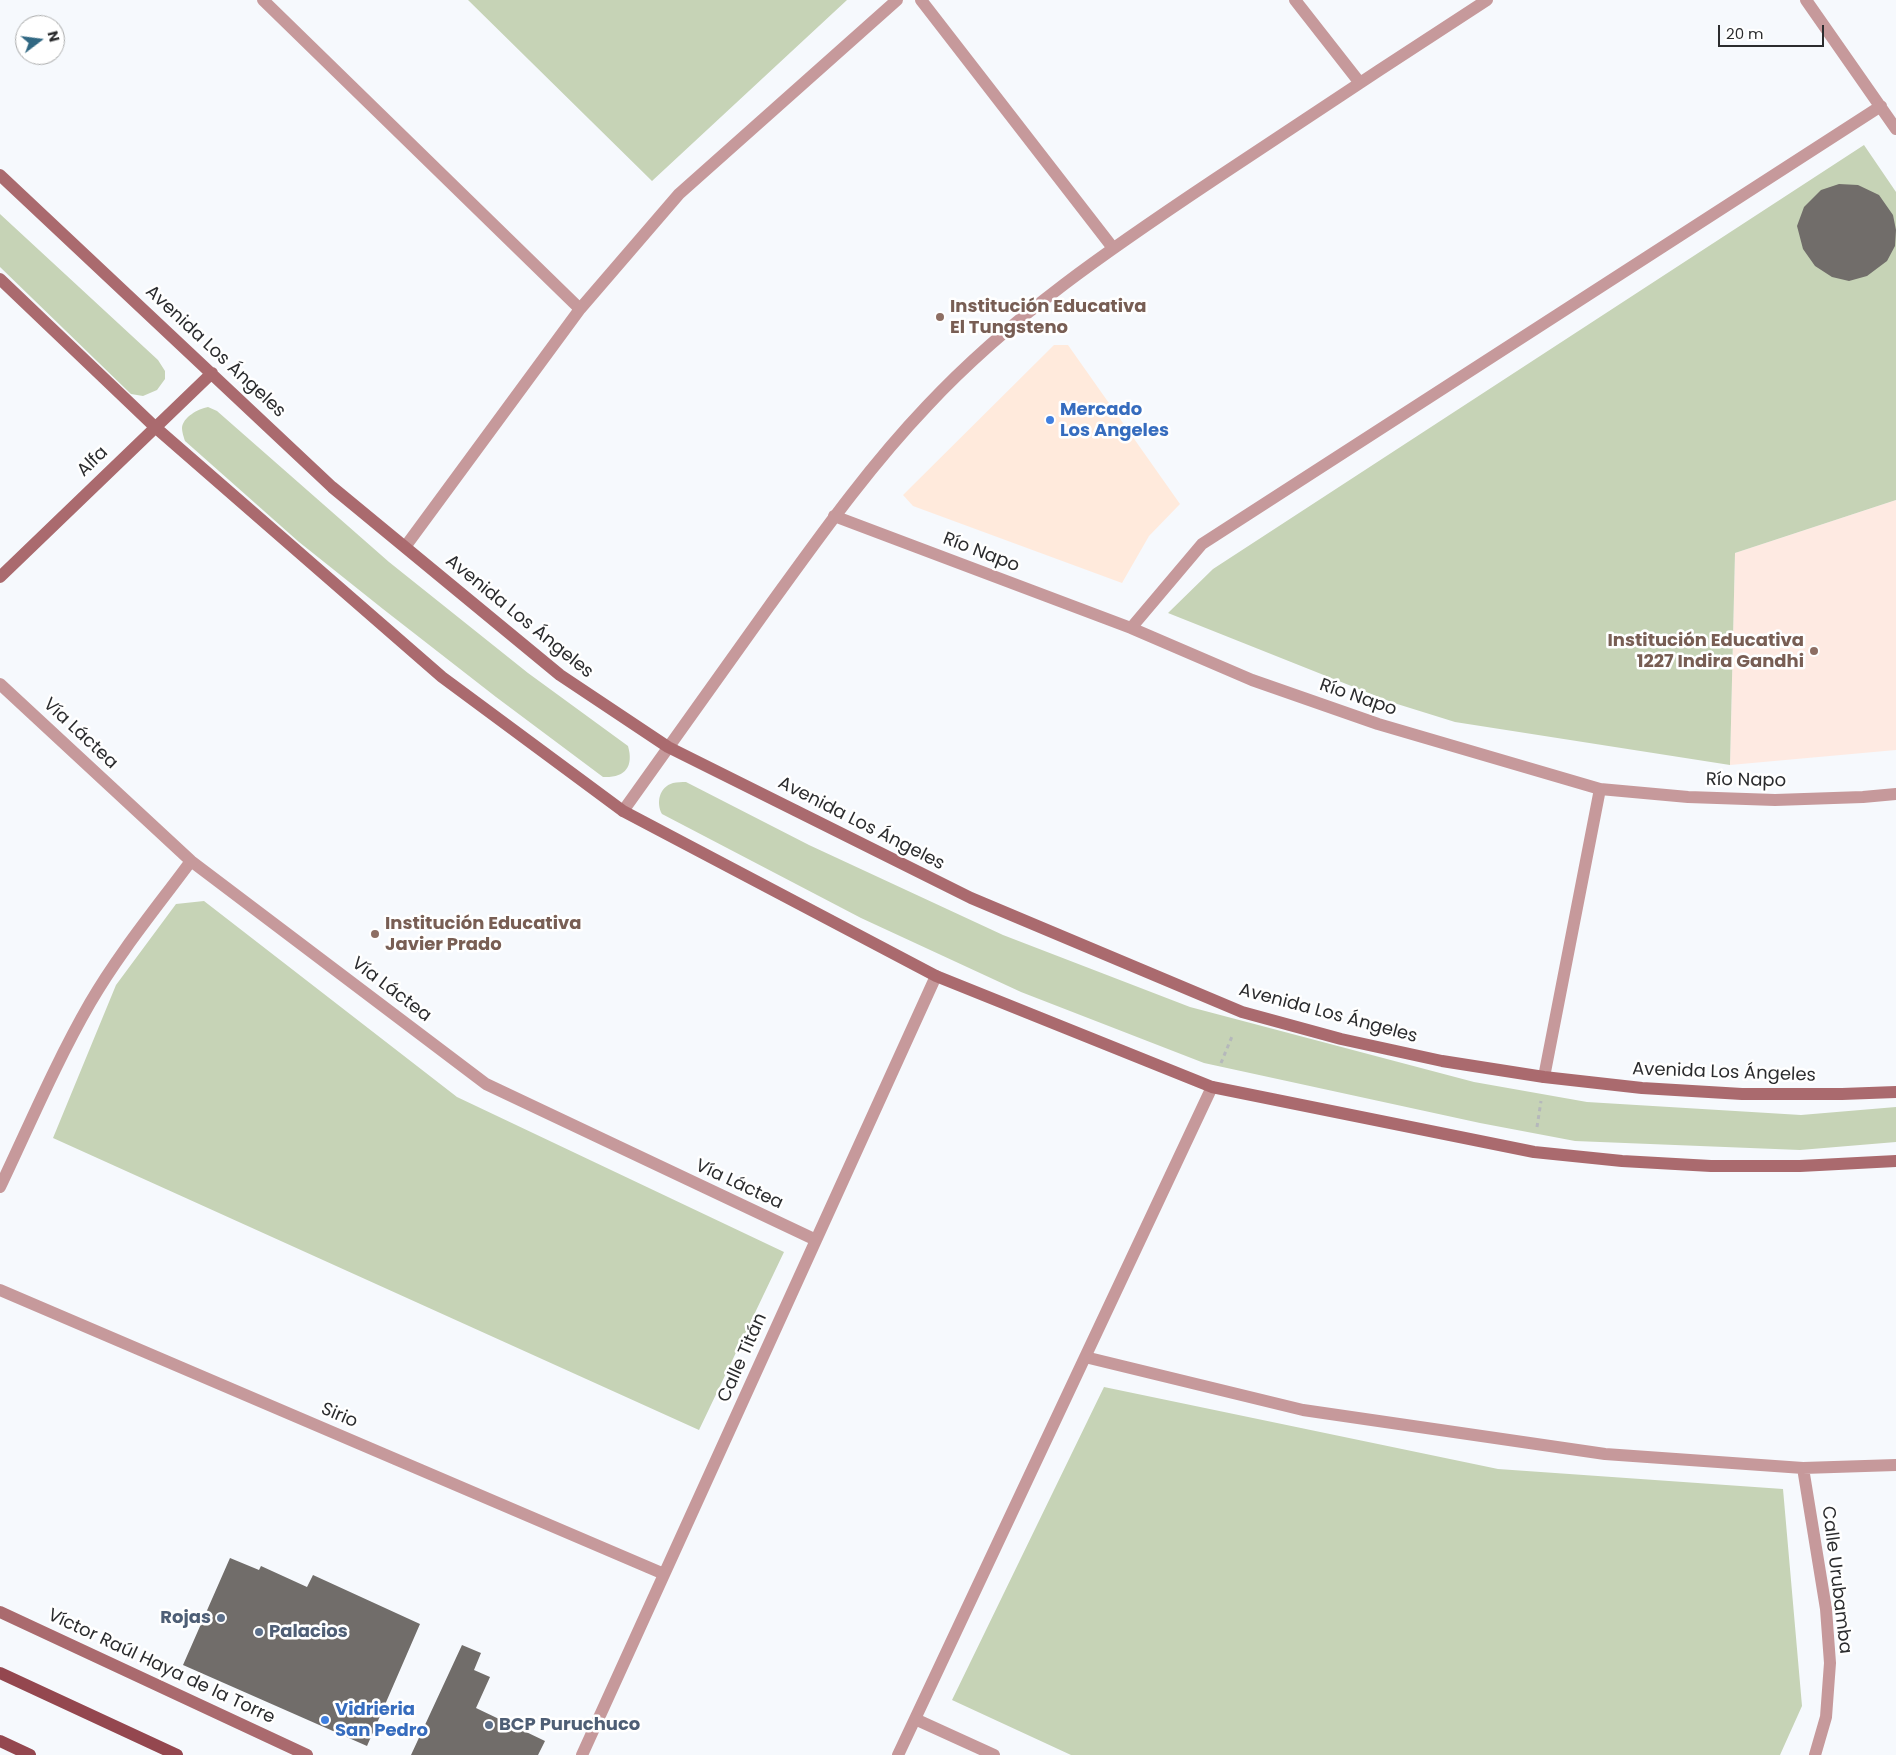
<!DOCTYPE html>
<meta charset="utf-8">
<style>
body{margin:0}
#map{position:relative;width:1896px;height:1755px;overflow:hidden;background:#f6f9fd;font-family:Poppins,sans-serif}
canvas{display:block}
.north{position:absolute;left:15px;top:15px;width:50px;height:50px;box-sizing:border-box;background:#fff;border:1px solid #aaabab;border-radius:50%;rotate:75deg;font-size:14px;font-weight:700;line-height:20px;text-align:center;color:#2b2c2e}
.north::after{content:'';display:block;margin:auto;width:18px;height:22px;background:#316883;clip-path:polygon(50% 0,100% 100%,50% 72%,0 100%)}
.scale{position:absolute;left:1718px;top:25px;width:106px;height:22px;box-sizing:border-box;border:2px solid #2b2c2e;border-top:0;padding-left:6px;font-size:15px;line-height:18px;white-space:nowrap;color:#2b2c2e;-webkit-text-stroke:4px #fff;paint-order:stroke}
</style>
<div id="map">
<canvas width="1896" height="1755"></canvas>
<div class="north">N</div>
<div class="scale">20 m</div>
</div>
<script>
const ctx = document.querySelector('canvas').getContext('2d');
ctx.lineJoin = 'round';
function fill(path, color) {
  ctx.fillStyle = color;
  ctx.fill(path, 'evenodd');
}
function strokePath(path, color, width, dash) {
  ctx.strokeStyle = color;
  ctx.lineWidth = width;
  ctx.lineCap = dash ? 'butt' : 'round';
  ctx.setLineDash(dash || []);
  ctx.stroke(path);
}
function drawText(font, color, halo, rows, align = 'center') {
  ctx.font = font + ' Poppins,sans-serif';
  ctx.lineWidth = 5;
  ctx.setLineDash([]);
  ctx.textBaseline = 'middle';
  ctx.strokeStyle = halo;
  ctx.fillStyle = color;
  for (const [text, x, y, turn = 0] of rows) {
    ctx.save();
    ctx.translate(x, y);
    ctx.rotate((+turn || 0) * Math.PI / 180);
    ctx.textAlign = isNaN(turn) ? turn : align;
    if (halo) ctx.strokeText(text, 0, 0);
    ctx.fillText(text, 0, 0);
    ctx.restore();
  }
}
const commercial = new Path2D(`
 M1054 345H1068L1180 504 1149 536 1122 583 913 506 903 495Z`);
const education = new Path2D(`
 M1896 500V750L1730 765 1735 553Z`);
const green = new Path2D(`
 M468 0H847L652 181Z
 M1864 145 1896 192V500L1735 553 1730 765 1455 722 1394 703 1168 613 1213 569Z
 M0 214 158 360 165 371V379L157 390 143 396 131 394 0 267Z
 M208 407 217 411 389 562 528 673 628 746C634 767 625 778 603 777L496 697 383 609 299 542 185 441C184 438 182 432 182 428 183 417 198 409 208 407Z
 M686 782 809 845 1003 935 1190 1007 1474 1082 1587 1102 1801 1115 1896 1107V1142L1800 1150 1575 1141 1480 1123 1204 1063 1021 992 861 918 662 814C656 803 659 787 673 783 677 782 682 782 686 782Z
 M204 901 457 1097 784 1252 699 1430 53 1138 116 985 176 904Z
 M1104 1387 1498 1469 1783 1489 1802 1706 1780 1755H1071L952 1700Z`);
const building = new Path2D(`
 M1839 184 1858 185 1879 195 1893 215 1896 230 1895 246 1887 261 1867 276 1849 281 1832 277 1815 266 1803 249 1797 226 1804 207 1821 190Z
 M230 1558 259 1570 261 1566 307 1587 313 1575 420 1624 367 1746 183 1665Z
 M462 1645 481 1653 474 1670 490 1677 476 1708 545 1741 538 1755H411Z`);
const path = new Path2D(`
 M1221 1063 1233 1034
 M1537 1127 1541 1101`);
const street = new Path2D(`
 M263 0 580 309
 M921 0 1113 248
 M1295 0 1360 83
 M1806 0 1896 129
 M834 516 1131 628 1252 680 1378 724 1600 789 1688 797 1775 800 1863 797 1896 794
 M405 547 580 309 679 194 897 0
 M1131 628 1202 544 1881 106
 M0 684 191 861 486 1084 816 1240
 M623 811C672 742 721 674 770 605 820 536 868 468 927 406 1011 316 1113 247 1215 179 1305 119 1396 59 1487 0
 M1544 1077 1600 789
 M0 1187C29 1126 56 1062 90 1003 119 953 157 907 191 861
 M0 1290 664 1574
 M1085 1357 1303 1410 1605 1454 1803 1468 1896 1465
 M1803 1468 1826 1609 1830 1663 1826 1717 1815 1755
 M915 1719 994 1755
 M582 1755 936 976
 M898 1755 1212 1087`);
const secondary = new Path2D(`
 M0 175 332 487 560 675 668 747 971 898 1242 1012 1341 1039 1442 1061 1544 1077 1642 1088 1742 1094H1842L1896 1092
 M0 279 155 427 442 677 623 811 936 976 1212 1087 1534 1152 1622 1161 1711 1166H1800L1896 1161
 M0 577 212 373
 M0 1612 307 1755`);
const primary = new Path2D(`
 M0 1673 177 1755
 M0 1741 30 1755`);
const markers = [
 [940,317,5,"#8d6e63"],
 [1050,420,5,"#3f7fe0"],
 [1814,651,5,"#8d6e63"],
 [375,934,5,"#8d6e63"],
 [221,1618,5,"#5c6f8a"],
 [259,1632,5,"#5c6f8a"],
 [325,1720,5,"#3f7fe0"],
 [489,1725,5,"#5c6f8a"]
];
const educationNames = [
 ["Institución Educativa",950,307],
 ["El Tungsteno",950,328],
 ["Institución Educativa",1804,641,"right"],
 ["1227 Indira Gandhi",1804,662,"right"],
 ["Institución Educativa",385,924],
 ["Javier Prado",385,945]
];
const streetNames = [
 ["Avenida Los Ángeles",215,352,43],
 ["Alfa",93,462,-44],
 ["Río Napo",981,553,21],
 ["Avenida Los Ángeles",519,617,39],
 ["Río Napo",1358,698,19],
 ["Vía Láctea",80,734,43],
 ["Río Napo",1746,781,1],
 ["Avenida Los Ángeles",861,824,27],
 ["Vía Láctea",391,990,37],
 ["Avenida Los Ángeles",1328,1014,15],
 ["Avenida Los Ángeles",1724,1073,2],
 ["Vía Láctea",739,1185,25],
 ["Calle Titán",743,1358,-66],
 ["Sirio",339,1416,23],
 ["Calle Urubamba",1836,1580,83],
 ["Víctor Raúl Haya de la Torre",161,1667,25]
];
const shopNames = [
 ["Mercado",1060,410],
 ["Los Angeles",1060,431],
 ["Vidrieria",335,1710],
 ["San Pedro",335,1731]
];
const serviceNames = [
 ["Rojas",211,1618,"right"],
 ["Palacios",269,1632],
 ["BCP Puruchuco",499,1725]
];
fill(commercial, '#ffeadc');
fill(education, '#feeae2');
fill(green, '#c6d3b6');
fill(building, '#716d6a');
strokePath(path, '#b5b8bb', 3, [4, 4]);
strokePath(street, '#c6999b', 12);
strokePath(secondary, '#aa6a6e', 12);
strokePath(primary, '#94474f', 12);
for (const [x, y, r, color] of markers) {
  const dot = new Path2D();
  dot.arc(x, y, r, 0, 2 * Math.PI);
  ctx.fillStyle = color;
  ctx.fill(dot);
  strokePath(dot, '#fff', 2);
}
drawText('bold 18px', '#785e54', '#fff', educationNames, 'left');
drawText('18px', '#2b2c2e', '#fff', streetNames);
drawText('bold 18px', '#366cbe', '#fff', shopNames, 'left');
drawText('bold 18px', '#4e5e75', '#fff', serviceNames, 'left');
</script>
